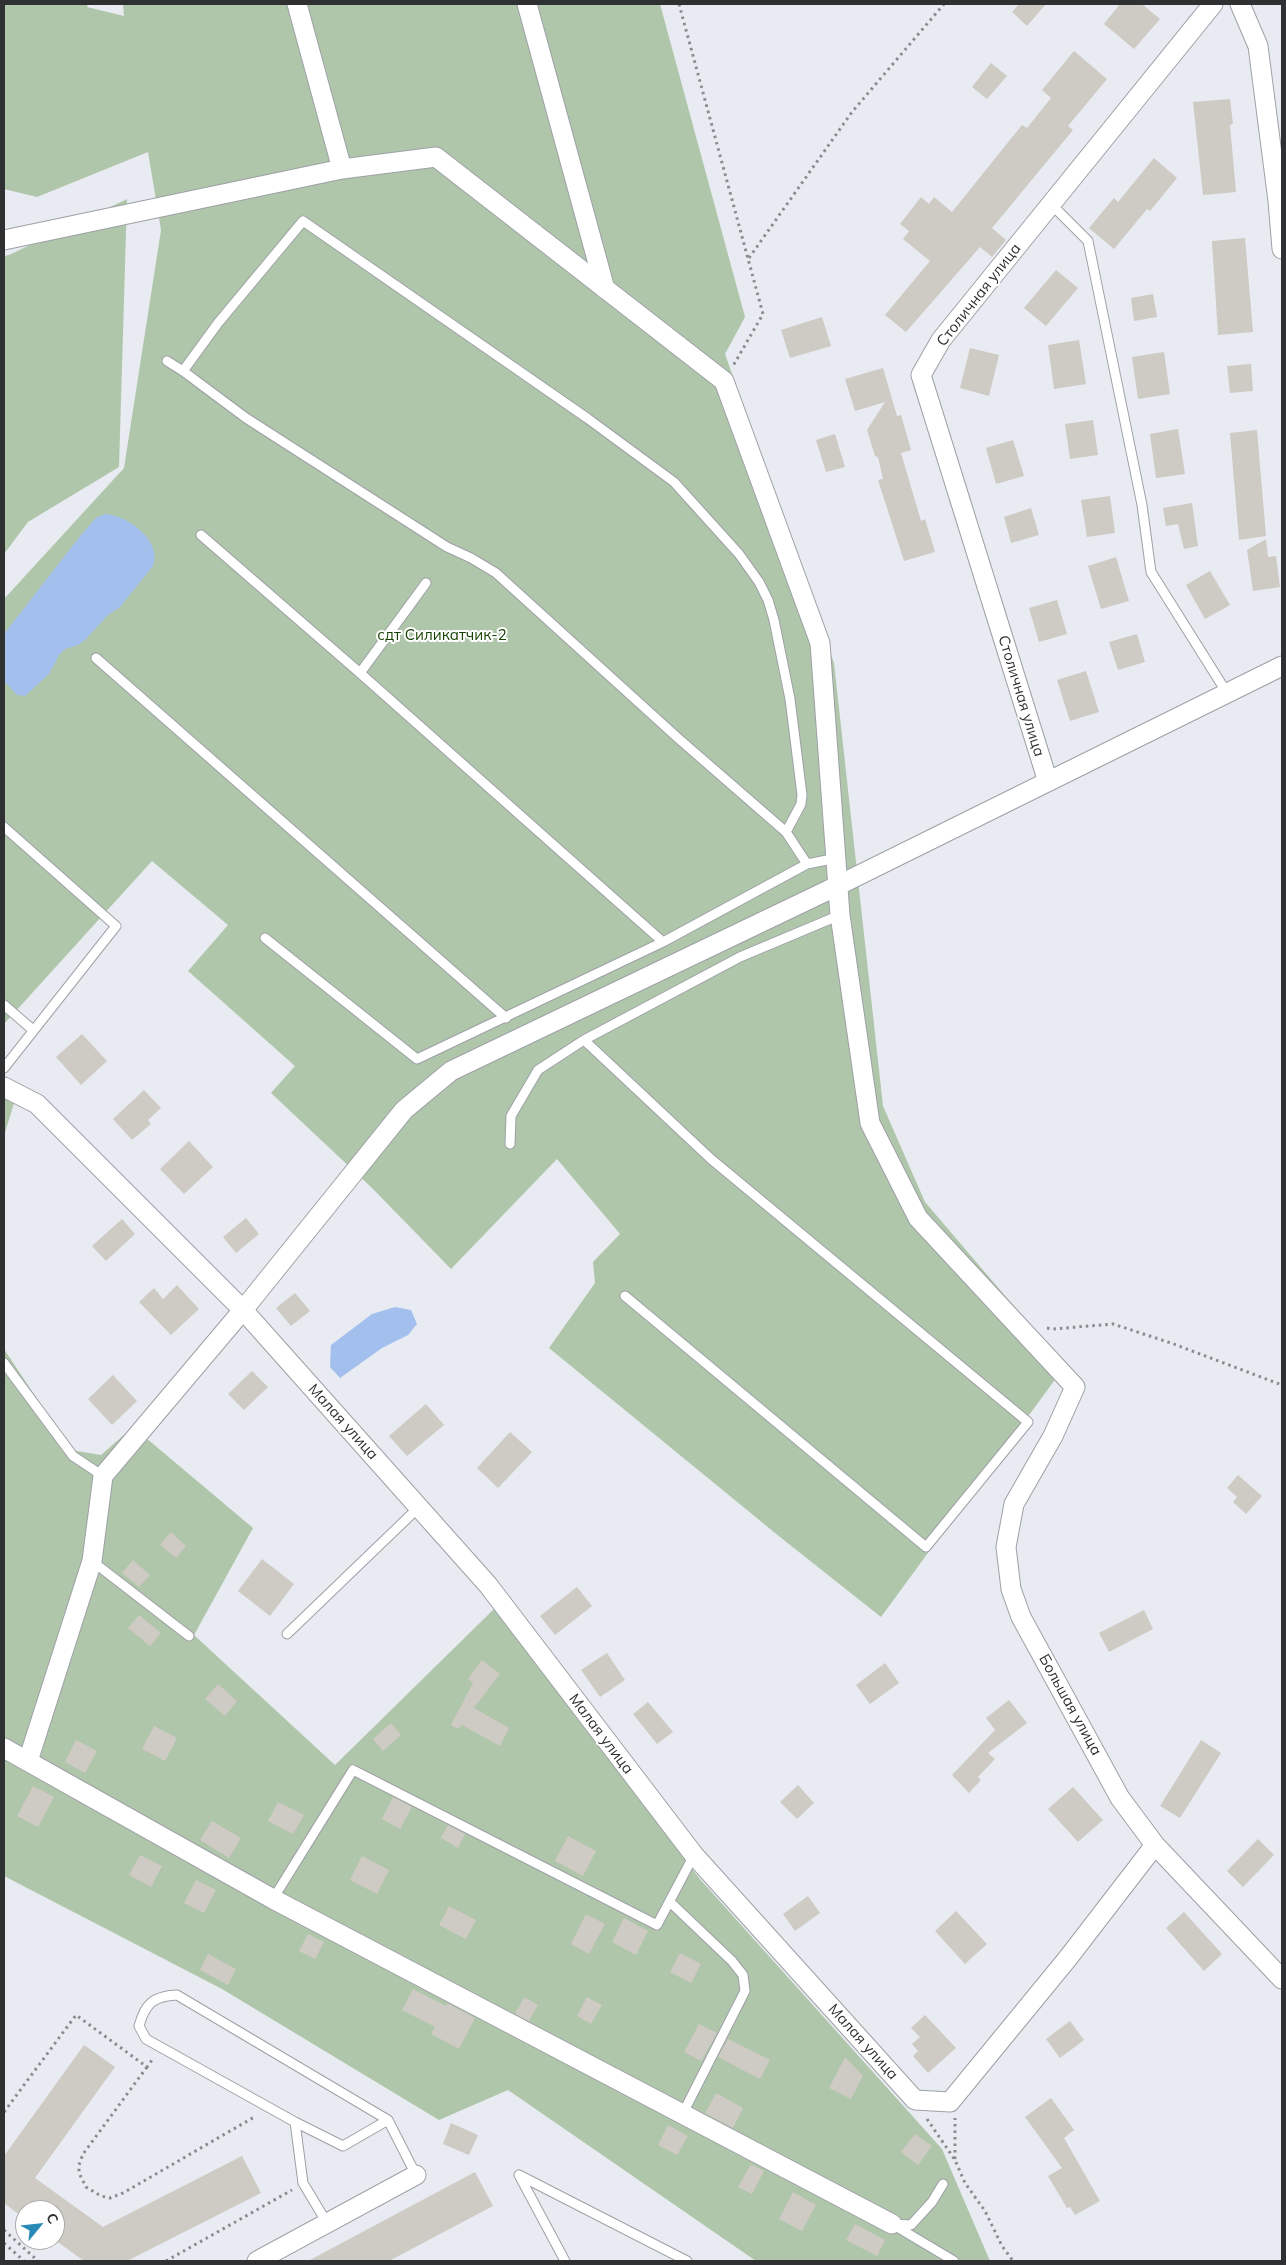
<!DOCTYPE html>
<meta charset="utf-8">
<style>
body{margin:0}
#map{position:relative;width:1286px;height:2265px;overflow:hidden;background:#e8ebf1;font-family:Mulish,sans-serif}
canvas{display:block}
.frame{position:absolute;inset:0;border:5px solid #2f3032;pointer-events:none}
.north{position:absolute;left:15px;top:2200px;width:50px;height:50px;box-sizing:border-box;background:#fff;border:1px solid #acacad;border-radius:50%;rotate:62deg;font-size:14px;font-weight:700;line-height:20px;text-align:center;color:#2f3032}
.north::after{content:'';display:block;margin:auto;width:18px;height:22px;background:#298ab5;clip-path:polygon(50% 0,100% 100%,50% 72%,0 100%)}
</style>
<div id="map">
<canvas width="1286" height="2265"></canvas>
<div class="frame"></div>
<div class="north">С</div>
</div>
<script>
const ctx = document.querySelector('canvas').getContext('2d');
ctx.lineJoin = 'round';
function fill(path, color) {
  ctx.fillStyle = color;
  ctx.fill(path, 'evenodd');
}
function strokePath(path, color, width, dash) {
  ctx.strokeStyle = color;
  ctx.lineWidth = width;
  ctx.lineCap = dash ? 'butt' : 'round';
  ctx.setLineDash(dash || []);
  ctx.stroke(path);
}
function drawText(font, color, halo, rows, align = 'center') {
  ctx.font = font + ' Mulish,sans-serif';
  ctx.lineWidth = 4;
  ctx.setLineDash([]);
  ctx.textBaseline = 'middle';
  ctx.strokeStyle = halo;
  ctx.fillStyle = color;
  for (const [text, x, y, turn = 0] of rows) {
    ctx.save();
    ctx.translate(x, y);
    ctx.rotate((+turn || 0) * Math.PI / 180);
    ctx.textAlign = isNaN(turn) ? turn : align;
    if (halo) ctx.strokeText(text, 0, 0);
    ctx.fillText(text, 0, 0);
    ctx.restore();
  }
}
const green = new Path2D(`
 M4 4H88L87 7 124 16 123 4H660L745 317 725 354 834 663 883 1106 925 1202 1065 1366 881 1617 780 1537 549 1348 595 1283 593 1262 620 1234 557 1159 451 1269 372 1188 271 1093 295 1066 188 971 228 925 152 861 4 1024V599L124 468 161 230 148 152 37 197 4 189Z
 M127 199 119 467 28 522 4 554V256L9 255Z
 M4 1097 14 1103 4 1136Z
 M4 1349 71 1450 101 1455 133 1427 253 1528 194 1635 335 1765 495 1608 699 1878 942 2149 990 2261H756L508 2090 439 2120 222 1989 4 1876Z`);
const water = new Path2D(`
 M105 514C127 515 163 541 153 566L120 607 108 615 85 640 78 645 65 649 59 655 49 674 25 696 17 695 4 681V634L81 535 96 518Z
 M395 1307 411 1310 417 1324 408 1335 382 1348 340 1378 330 1367 331 1345 372 1314Z`);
const building = new Path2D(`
 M1019 4H1046L1027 26 1012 12Z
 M1120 4H1142L1160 19 1134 49 1104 24Z
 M1074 51 1107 79 1068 126 1073 130 992 228 1006 240 992 257 980 247 906 332 885 315 930 261 903 239 909 231 900 224 921 197 929 204 934 197 952 212 1022 125 1027 128 1051 98 1042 90Z
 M991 63 1007 76 987 99 972 87Z
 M1230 99 1233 124 1230 125 1236 192 1203 195 1193 102Z
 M1154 158 1177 178 1150 211 1147 209 1114 249 1089 228 1114 198 1118 202Z
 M1245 238 1253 332 1218 335 1212 241Z
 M1056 270 1078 288 1046 326 1024 308Z
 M1153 294 1157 317 1134 321 1131 298Z
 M822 317 831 346 790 358 781 330Z
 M1079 340 1086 384 1054 389 1048 345Z
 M970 348 999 355 989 396 960 388Z
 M1164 352 1170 394 1138 399 1132 357Z
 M1251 364 1253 391 1230 393 1227 366Z
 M883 368 897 416 901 415 911 450 901 453 921 521 925 519 935 552 904 561 878 480 883 479 878 457 875 456 867 430 885 402 855 411 845 379Z
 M1093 420 1098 455 1070 459 1065 424Z
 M1178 429 1185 474 1156 478 1150 434Z
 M1257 430 1266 536 1239 540 1230 433Z
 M835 434 845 467 826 472 816 440Z
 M1013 440 1024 476 996 484 986 448Z
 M1110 496 1115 533 1087 537 1081 500Z
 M1192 503 1198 546 1184 549 1178 524 1166 526 1163 508Z
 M1031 508 1039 535 1011 543 1004 517Z
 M1266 539 1268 557 1276 556 1280 587 1253 591 1247 550Z
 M1116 557 1129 601 1101 609 1088 566Z
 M1210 571 1230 605 1205 619 1186 585Z
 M1057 600 1067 634 1039 642 1029 608Z
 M1137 634 1145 662 1118 670 1109 642Z
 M1086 671 1099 712 1070 721 1057 680Z
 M82 1034 107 1061 81 1085 56 1057Z
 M144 1090 161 1108 148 1120 151 1124 132 1140 113 1119Z
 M189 1141 213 1167 184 1194 160 1169Z
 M246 1218 259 1234 236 1253 223 1237Z
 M122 1219 135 1234 106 1261 92 1246Z
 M177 1285 199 1309 171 1335 139 1302 154 1288 163 1299Z
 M295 1293 310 1311 291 1326 276 1308Z
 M252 1371 268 1387 244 1410 228 1394Z
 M113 1375 137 1401 112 1425 88 1399Z
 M426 1404 444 1425 407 1456 389 1436Z
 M510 1432 532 1452 498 1488 477 1468Z
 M1238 1475 1262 1496 1246 1514 1233 1502 1237 1497 1227 1488Z
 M171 1532 186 1546 176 1558 160 1545Z
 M262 1559 294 1584 270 1616 238 1591Z
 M133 1560 150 1575 139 1587 122 1573Z
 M577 1587 592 1606 555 1635 540 1616Z
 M1144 1610 1153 1629 1109 1652 1099 1633Z
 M139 1615 161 1633 150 1646 128 1628Z
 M607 1653 625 1680 600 1697 581 1670Z
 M482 1660 500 1674 474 1708 509 1728 500 1746 462 1725 458 1729 451 1725 473 1683 468 1679Z
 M885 1663 899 1683 870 1704 856 1685Z
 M218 1684 237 1701 225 1716 205 1699Z
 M1009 1700 1027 1723 988 1753 995 1759 978 1777 981 1780 969 1793 952 1775 995 1730 986 1718Z
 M648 1702 673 1732 657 1744 633 1714Z
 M391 1723 401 1735 383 1751 373 1739Z
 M154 1726 177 1738 165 1761 142 1749Z
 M76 1740 97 1751 85 1773 65 1762Z
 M1201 1740 1221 1753 1180 1818 1160 1806Z
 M798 1785 814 1803 797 1819 780 1802Z
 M33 1786 54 1797 38 1827 17 1816Z
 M1073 1787 1103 1820 1078 1842 1048 1809Z
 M393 1797 412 1807 400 1829 382 1819Z
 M278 1802 304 1815 293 1834 268 1821Z
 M212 1821 241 1838 229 1858 200 1840Z
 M448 1825 465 1834 458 1848 441 1838Z
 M568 1836 596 1851 583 1876 555 1861Z
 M1258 1839 1274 1855 1243 1887 1227 1871Z
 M140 1855 162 1866 151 1887 129 1875Z
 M362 1856 389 1870 377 1894 350 1880Z
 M196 1880 216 1890 204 1913 184 1903Z
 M808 1896 820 1913 795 1931 783 1914Z
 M449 1906 476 1920 466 1939 439 1925Z
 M956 1911 987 1944 965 1964 935 1931Z
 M1184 1912 1222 1954 1204 1971 1166 1928Z
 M586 1914 605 1924 589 1954 571 1944Z
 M624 1918 648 1931 636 1955 612 1942Z
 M308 1934 324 1942 315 1959 299 1951Z
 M680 1953 701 1964 691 1983 670 1972Z
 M208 1954 236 1969 228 1985 200 1970Z
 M413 1989 446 2006 447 2003 475 2018 459 2049 431 2034 435 2027 402 2010Z
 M524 1997 538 2005 529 2021 515 2014Z
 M587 1997 602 2005 591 2024 577 2016Z
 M925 2015 956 2048 928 2073 913 2056 918 2051 912 2044 920 2037 911 2028Z
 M1070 2021 1084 2040 1060 2058 1046 2039Z
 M699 2024 717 2033 701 2061 684 2052Z
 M728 2039 770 2060 760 2079 718 2057Z
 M84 2045 115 2067 35 2178 103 2227 242 2156 261 2193 127 2261H84L55 2240V2210H25V2219L4 2203V2156Z
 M845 2057 863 2076 851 2099 829 2088Z
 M716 2093 743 2108 733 2128 705 2113Z
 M1051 2098 1074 2130 1064 2138 1100 2201 1075 2215 1070 2207 1067 2208 1048 2176 1062 2168 1025 2117Z
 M451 2123 478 2135 469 2155 443 2144Z
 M668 2125 688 2136 677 2155 658 2145Z
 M915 2134 932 2146 918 2165 901 2152Z
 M751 2164 764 2171 752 2194 738 2187Z
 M475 2172 493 2206 389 2261H308Z
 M793 2192 816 2205 802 2231 779 2219Z
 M855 2224 885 2240 877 2256 846 2240Z`);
const path = new Path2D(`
 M679 4 763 314 733 366
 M749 258 852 112 944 4
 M1047 1328 1053 1329 1113 1324 1171 1343 1282 1385
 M147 2067 83 2154 79 2165V2173L86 2187 101 2196 110 2198 123 2193 256 2116
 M4 2112 76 2015 147 2067 154 2057
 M927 2119 955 2160 965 2183 985 2211 1002 2246 1013 2261
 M955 2159V2118
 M4 2230 38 2261
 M4 2243 24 2261
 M166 2261 292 2190`);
const service = new Path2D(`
 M1051 204 1088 241 1142 505 1151 572 1227 693
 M167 361 183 371 246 418 447 547 471 558 496 573 679 739 786 832 807 864
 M183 371 218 323 303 221 587 418 674 482 739 554 759 582 768 600 774 620 790 699 802 795 801 804 786 832
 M201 535 360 673 663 942
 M96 658 506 1018
 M360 673 426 583
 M4 827 116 926 4 1068
 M265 938 417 1059 663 942 807 864 837 858
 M4 1005 33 1030
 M584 1040 711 1159 1028 1422 926 1547 625 1296
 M510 1144 511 1116 538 1070 584 1040 740 957 840 915
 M4 1363 73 1456 103 1476
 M92 1561 189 1636
 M287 1634 419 1507
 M273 1899 353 1770 657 1925 694 1855
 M670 1902 732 1961 743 1975 745 1991 682 2115
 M388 2120 416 2175
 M295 2122 343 2146 388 2120 177 1995C153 1996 145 2004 139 2026L146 2039 295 2122 303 2183 327 2223
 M519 2175 687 2261
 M519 2175 565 2261
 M892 2224 954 2261
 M892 2224 911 2225 932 2202 943 2184`);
const minor = new Path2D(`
 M297 4 342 169
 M527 4 605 289
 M1240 4 1258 46 1278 201 1282 249
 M4 240 342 169 436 157 724 381 820 643 840 915 870 1123 918 1218 1075 1387 1053 1436 1014 1504 1006 1547 1011 1589 1021 1617 1120 1798 1155 1845 1282 1979
 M1048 782 921 375 941 340 1213 4
 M4 1087 37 1104 243 1310 488 1585 694 1855 915 2100 950 2102 1068 1958 1155 1845
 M4 1748 273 1899 892 2224
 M28 1761 92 1561 103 1476 243 1310 404 1110 451 1071 839 885 1282 666
 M257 2261 416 2175`);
const streetNames = [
 ["Столичная улица",979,295,-52],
 ["Столичная улица",1021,696,73],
 ["Малая улица",343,1422,48],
 ["Большая улица",1070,1705,61],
 ["Малая улица",601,1734,53],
 ["Малая улица",863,2042,48]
];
const parkNames = [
 ["сдт Силикатчик-2",442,635]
];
fill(green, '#b0c6aa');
fill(water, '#a3bfee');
fill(building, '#cecac4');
strokePath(service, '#9da0a5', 11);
strokePath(minor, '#9da0a5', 21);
strokePath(path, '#898b8f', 3, [2.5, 4]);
strokePath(service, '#fff', 9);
strokePath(minor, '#fff', 19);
drawText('15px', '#2f3032', '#fff', streetNames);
drawText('15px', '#154200', '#fff', parkNames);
</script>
